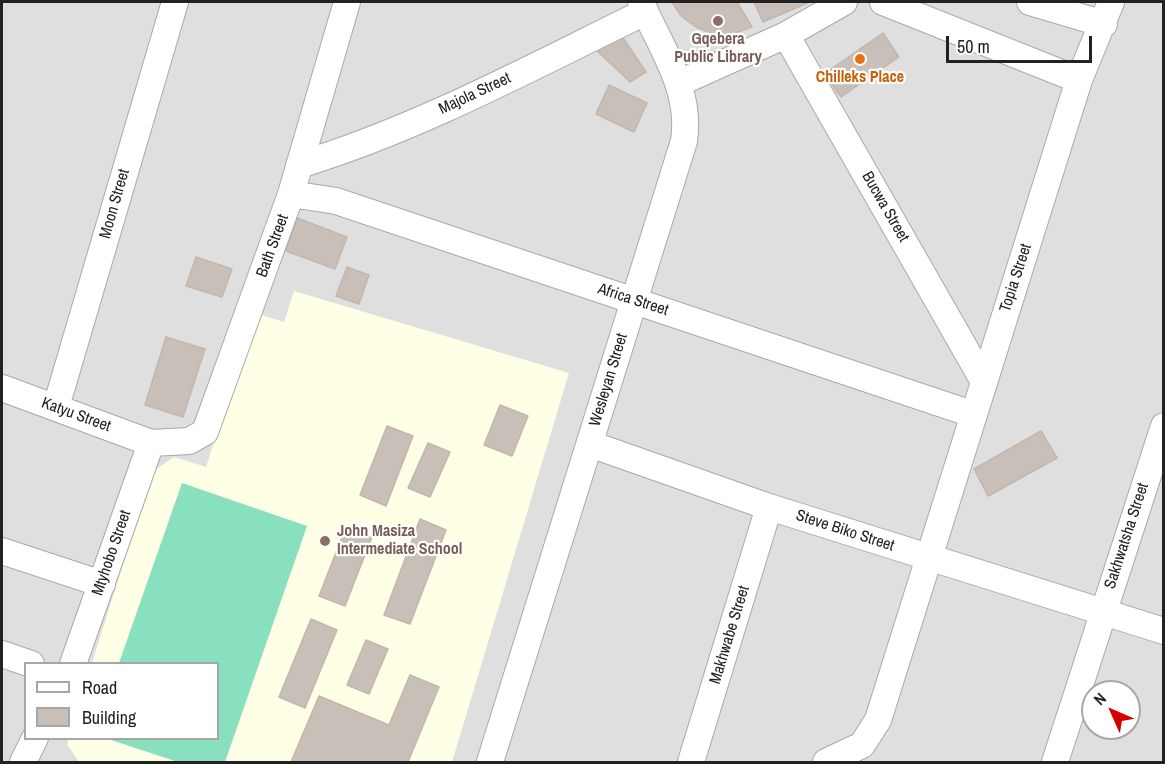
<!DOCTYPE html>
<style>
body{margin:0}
#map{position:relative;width:1165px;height:764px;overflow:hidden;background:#f2efe9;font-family:"Archivo Narrow",sans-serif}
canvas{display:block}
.frame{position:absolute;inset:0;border:3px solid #222;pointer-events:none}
.legend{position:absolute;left:24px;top:662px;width:195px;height:78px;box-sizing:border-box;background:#fff;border:2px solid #a7a7a7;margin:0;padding:8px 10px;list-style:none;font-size:18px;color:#222}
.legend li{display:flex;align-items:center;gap:12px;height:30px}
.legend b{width:30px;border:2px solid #a7a7a7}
.north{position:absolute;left:1081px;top:680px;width:60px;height:60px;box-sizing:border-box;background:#fff;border:2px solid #a7a7a7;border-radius:50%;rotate:315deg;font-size:16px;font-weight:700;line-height:24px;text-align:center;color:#222}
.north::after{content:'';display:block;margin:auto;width:21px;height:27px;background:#d40000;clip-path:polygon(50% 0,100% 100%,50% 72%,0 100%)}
.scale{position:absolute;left:946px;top:36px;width:146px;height:27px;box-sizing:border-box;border:3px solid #222;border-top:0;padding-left:8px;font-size:18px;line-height:21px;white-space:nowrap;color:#222;-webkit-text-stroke:4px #fff;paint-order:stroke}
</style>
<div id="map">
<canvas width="1165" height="764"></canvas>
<div class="frame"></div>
<ul class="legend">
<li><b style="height:8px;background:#fff"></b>Road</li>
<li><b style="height:16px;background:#c7bfb8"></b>Building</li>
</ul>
<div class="north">N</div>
<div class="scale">50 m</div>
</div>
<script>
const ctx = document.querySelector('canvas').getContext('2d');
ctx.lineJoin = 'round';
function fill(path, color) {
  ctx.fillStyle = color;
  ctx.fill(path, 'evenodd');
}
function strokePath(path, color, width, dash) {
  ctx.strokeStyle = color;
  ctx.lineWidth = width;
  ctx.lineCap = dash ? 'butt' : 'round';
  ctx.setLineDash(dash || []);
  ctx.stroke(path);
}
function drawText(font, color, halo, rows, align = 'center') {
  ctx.font = font + ' "Archivo Narrow",sans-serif';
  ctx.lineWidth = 4.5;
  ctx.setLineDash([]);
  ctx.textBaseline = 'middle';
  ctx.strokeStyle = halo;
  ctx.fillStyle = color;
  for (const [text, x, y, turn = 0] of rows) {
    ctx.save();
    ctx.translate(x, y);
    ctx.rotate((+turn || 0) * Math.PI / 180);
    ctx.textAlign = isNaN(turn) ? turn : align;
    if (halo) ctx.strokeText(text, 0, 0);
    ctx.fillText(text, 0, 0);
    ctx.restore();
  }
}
const residential = new Path2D(`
 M2 2H1163V762H2ZM26 664H218V738H26ZM1093 692H1129V728H1093Z`);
const education = new Path2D(`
 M294 291 569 373 452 762H79L67 744 69 738H218V664L92 663 152 472 174 457 206 467 255 313 284 322Z`);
const pitch = new Path2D(`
 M182 483 307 526 225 762H178L108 739 218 738V664L119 663Z`);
const building = new Path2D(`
 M672 2H737L752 27 732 34H713L696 27 681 16Z
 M754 2H810L763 22Z
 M615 26 646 72 630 82 590 44Z
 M883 33 899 57 841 97 824 74Z
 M609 85 647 103 634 132 596 114Z
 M297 218 347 237 335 269 286 251Z
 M196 257 232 269 222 297 186 286Z
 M347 267 369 275 359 304 336 296Z
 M166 337 205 349 183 417 145 405Z
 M500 405 528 416 512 456 484 445Z
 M387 426 413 436 386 506 360 495Z
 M1041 431 1057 458 988 496 974 469Z
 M428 443 450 452 430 497 408 488Z
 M420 519 446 530 410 624 384 615Z
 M346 527 372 537 345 606 319 596Z
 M311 619 337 630 305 708 279 697Z
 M366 640 388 649 369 694 347 685Z
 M410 675 439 687 408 762H291L319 696 389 725Z`);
const minor = new Path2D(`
 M883 2 1079 80
 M1030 2 1104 24
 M786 35 983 380
 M679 83 786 35 844 2
 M299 165C420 128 532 67 645 12
 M291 194 336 201 972 414
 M2 388 151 443 189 441 205 432 291 194 347 2
 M56 407 175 2
 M590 444 769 507 1164 631
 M2 551 102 584
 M2 654 31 664
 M73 664 151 443
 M23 762 35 738
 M490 762 684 141C692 89 660 47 641 2
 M691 762 769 507
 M826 762 862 745 878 720 1079 80 1111 2
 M1055 762 1164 426`);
const markers = [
 [718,21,6,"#8d6e63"],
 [860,59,6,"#e8710a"],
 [325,541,6,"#8d6e63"]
];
const educationNames = [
 ["Gqebera",718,40],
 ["Public Library",718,58],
 ["John Masiza",337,532,"left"],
 ["Intermediate School",337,550,"left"]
];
const foodNames = [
 ["Chilleks Place",860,78]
];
const streetNames = [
 ["Majola Street",475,94,-25],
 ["Moon Street",115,204,-74],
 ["Bucwa Street",885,207,60],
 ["Bath Street",273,246,-70],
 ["Topia Street",1016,278,-72],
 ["Africa Street",633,300,18],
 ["Wesleyan Street",609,380,-73],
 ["Katyu Street",76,415,20],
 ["Steve Biko Street",845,531,18],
 ["Sakhwatsha Street",1127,536,-72],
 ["Mtyhobo Street",112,553,-71],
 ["Makhwabe Street",730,635,-73]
];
fill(residential, '#e0dfdf');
fill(education, '#ffffe5');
fill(pitch, '#88e0be');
fill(building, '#c7bfb8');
strokePath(building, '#c4b6ab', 1.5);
strokePath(minor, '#a9a9a9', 28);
strokePath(minor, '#fff', 26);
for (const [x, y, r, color] of markers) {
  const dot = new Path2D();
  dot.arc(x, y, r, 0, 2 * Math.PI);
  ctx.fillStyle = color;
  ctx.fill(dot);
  strokePath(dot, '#fff', 2);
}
drawText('bold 16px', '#785e54', '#fff', educationNames);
drawText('bold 16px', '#c56008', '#fff', foodNames);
drawText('16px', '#222', '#fff', streetNames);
</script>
